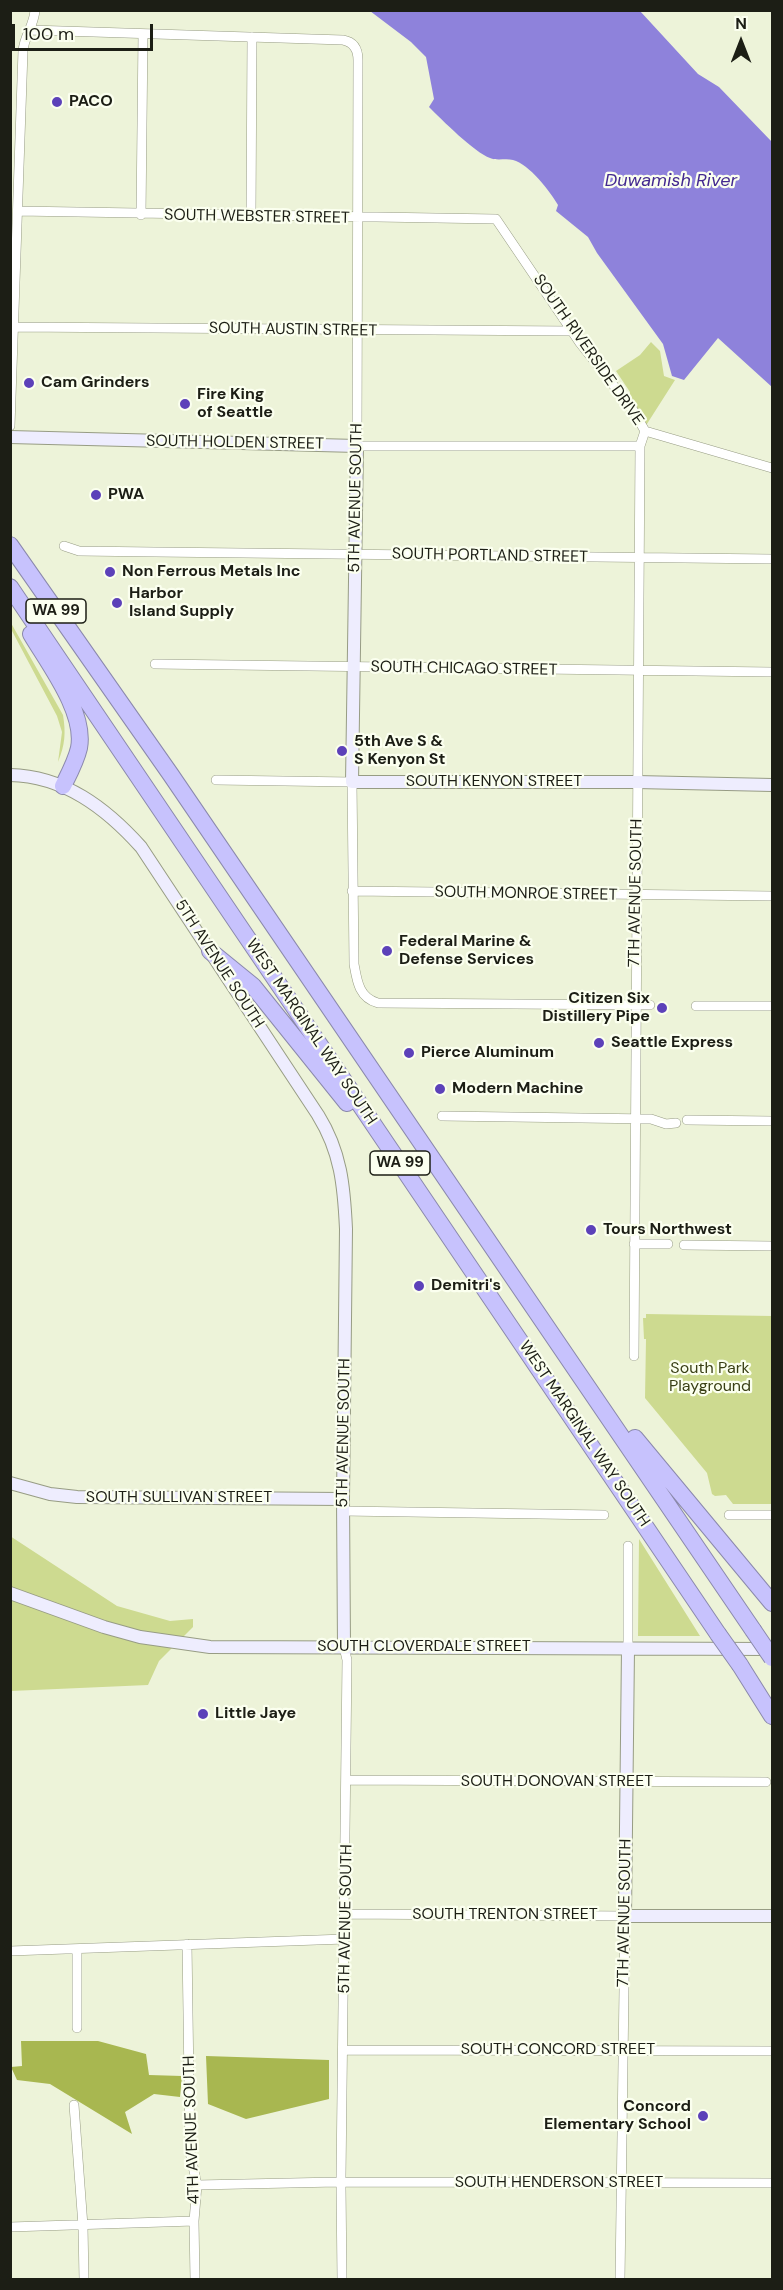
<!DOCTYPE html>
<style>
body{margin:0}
#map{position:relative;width:783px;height:2290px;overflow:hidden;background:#edf3d9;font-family:"DM Sans",sans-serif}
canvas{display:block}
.frame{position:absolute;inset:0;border:12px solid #1c1e15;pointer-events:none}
.north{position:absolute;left:711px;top:12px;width:60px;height:60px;-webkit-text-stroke:4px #fbffef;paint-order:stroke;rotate:0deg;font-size:16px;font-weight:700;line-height:24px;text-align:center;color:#1c1e15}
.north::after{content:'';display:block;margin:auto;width:21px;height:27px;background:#1c1e15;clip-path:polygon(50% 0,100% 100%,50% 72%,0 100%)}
.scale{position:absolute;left:12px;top:24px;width:141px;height:27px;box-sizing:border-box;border:3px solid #1c1e15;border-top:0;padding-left:8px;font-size:18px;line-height:21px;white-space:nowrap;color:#1c1e15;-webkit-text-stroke:4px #fbffef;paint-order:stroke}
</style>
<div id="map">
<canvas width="783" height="2290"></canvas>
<div class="frame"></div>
<div class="north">N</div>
<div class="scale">100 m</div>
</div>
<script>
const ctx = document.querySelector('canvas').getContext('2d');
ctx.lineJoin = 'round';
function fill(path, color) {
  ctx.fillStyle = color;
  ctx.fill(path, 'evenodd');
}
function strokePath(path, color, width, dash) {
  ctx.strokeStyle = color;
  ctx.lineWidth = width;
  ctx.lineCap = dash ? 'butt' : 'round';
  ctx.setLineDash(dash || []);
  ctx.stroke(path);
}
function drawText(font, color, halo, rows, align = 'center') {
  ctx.font = font + ' "DM Sans",sans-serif';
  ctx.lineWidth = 4.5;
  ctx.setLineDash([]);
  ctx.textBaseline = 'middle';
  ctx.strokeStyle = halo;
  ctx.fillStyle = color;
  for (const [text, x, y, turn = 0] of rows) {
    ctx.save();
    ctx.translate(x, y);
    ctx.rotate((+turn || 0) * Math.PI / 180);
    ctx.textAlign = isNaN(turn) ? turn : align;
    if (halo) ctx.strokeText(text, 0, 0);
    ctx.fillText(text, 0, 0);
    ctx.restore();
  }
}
const green = new Path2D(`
 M651 342 660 351 664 376 675 380 645 427 630 402V392L616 371 640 355Z
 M11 623 63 715C66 733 65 745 58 762L62 732 57 716 11 629Z
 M646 1314 772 1316V1504H733L726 1495 715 1496 712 1494 707 1473 645 1398 646 1339H644L643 1318H646Z
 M10 1536 117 1606 170 1621 193 1619V1627L159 1661 148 1685 11 1691Z
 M639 1539 700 1636H638Z`);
const forest = new Path2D(`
 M21 2041H98L146 2054 149 2075 182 2076 180 2097 154 2094 125 2112 132 2134 50 2084 17 2080 11 2067 22 2066Z
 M206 2056 329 2060V2099L246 2119 208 2104Z`);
const water = new Path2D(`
 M370 11H640L698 74 719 87 772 142V387L718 338 684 380 672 376 663 344 597 253 588 237 556 211 558 205C550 191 529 164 513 160 506 158 497 161 490 158 475 153 441 119 429 107L434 99 426 57 411 42Z`);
const street = new Path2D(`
 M31 30 343 40C354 42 358 50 358 60L357 446H640
 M18 211 496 219 580 343 633 410 645 431 772 468
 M141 215 143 34
 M251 216 252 37
 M14 327 572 331
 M10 426 23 51C24 36 34 26 35 10
 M64 546 79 551 155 552 772 559
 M155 664 772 672
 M216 780 352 782 354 964C357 981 359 998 378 1003L650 1005
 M352 891 772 896
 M696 1006H772
 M442 1116 651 1119 666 1124 676 1123
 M687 1120 772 1121
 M634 1244H668
 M684 1245 772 1246
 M634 1356 640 446 645 431
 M343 1511 604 1515
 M729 1515H772
 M628 1546V1649
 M347 1780 766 1782
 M345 1914 625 1916 620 2280
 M187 1944 190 2152 197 2185 194 2221 195 2280
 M77 1950V2028
 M10 1951 345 1939
 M344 2050 772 2051
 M74 2105 83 2226 84 2280
 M341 2177 347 1660 344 1647
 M345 2182 772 2183
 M197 2185 337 2182
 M341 2186 342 2280
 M10 2227 194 2221`);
const secondary = new Path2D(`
 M10 437 357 446 352 782H637L772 785
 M10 775C64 776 106 808 141 847L318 1115C341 1152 344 1186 346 1229L343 1499 344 1647
 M10 1483 50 1494 77 1497 343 1499
 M10 1593 104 1627 140 1637 210 1647 772 1649
 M628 1649 625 1916H772`);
const highway = new Path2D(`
 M10 545 171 775 753 1630
 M10 587 718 1634
 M31 634C48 663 86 712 79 748 76 761 69 774 63 786
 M210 951 253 986 347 1103
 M635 1438 772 1603
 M740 1665 772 1716`);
const highwayBridge = new Path2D(`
 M753 1630 772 1658
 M718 1634 740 1665`);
const markers = [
 [57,102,6,"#5c41b9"],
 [29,383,6,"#5c41b9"],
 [185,404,6,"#5c41b9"],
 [96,495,6,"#5c41b9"],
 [110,572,6,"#5c41b9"],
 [117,603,6,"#5c41b9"],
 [342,751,6,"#5c41b9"],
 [387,951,6,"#5c41b9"],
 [662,1008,6,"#5c41b9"],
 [599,1043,6,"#5c41b9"],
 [409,1053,6,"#5c41b9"],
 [440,1089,6,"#5c41b9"],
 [591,1230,6,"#5c41b9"],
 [419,1286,6,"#5c41b9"],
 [203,1714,6,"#5c41b9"],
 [703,2116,6,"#5c41b9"]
];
const shields = [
 [56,611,60],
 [400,1163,60]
];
const shieldNames = [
 ["WA 99",56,611],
 ["WA 99",400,1163]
];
const poiNames = [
 ["PACO",69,102],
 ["Cam Grinders",41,383],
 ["Fire King",197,395],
 ["of Seattle",197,413],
 ["PWA",108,495],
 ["Non Ferrous Metals Inc",122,572],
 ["Harbor",129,594],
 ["Island Supply",129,612],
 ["5th Ave S &",354,742],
 ["S Kenyon St",354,760],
 ["Federal Marine &",399,942],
 ["Defense Services",399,960],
 ["Citizen Six",650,999,"right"],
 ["Distillery Pipe",650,1017,"right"],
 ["Seattle Express",611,1043],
 ["Pierce Aluminum",421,1053],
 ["Modern Machine",452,1089],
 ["Tours Northwest",603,1230],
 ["Demitri's",431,1286],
 ["Little Jaye",215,1714],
 ["Concord",691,2107,"right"],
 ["Elementary School",691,2125,"right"]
];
const streetNames = [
 ["SOUTH WEBSTER STREET",257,217,1],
 ["SOUTH AUSTIN STREET",293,330,1],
 ["SOUTH RIVERSIDE DRIVE",588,350,55],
 ["SOUTH HOLDEN STREET",235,443,1],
 ["5TH AVENUE SOUTH",356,498,-89],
 ["SOUTH PORTLAND STREET",490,556,1],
 ["SOUTH CHICAGO STREET",464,669,1],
 ["SOUTH KENYON STREET",494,782],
 ["7TH AVENUE SOUTH",636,893,-89],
 ["SOUTH MONROE STREET",526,894,1],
 ["5TH AVENUE SOUTH",219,964,57],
 ["WEST MARGINAL WAY SOUTH",311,1032,56],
 ["5TH AVENUE SOUTH",344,1433,-89],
 ["WEST MARGINAL WAY SOUTH",584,1434,56],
 ["SOUTH SULLIVAN STREET",179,1498],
 ["SOUTH CLOVERDALE STREET",424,1647],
 ["SOUTH DONOVAN STREET",557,1782],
 ["7TH AVENUE SOUTH",625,1913,-89],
 ["SOUTH TRENTON STREET",505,1915],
 ["5TH AVENUE SOUTH",346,1919,-89],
 ["SOUTH CONCORD STREET",558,2050],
 ["4TH AVENUE SOUTH",192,2130,-92],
 ["SOUTH HENDERSON STREET",559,2183]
];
const parkNames = [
 ["South Park",710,1369],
 ["Playground",710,1387]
];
const waterNames = [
 ["Duwamish River",671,181]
];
fill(green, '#cdda90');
fill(forest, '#a8b750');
fill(water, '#8e82db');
strokePath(street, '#979c84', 10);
strokePath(secondary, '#979c84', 14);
strokePath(highway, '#8b89ac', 18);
strokePath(street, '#fff', 9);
strokePath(secondary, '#eeedfe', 12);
strokePath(highway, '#c7c2fd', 16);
strokePath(highwayBridge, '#8b89ac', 18, []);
strokePath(highwayBridge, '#c7c2fd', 16);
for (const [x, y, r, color] of markers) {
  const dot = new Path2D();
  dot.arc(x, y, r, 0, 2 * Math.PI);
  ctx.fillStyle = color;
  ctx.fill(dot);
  strokePath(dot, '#fbffef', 2);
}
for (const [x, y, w] of shields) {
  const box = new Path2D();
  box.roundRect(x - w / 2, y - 12, w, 24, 4.5);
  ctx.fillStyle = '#fbffef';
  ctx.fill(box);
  strokePath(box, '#1c1e15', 1.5);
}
drawText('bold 15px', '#1c1e15', null, shieldNames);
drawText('bold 16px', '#1c1e15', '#fbffef', poiNames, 'left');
drawText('16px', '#1c1e15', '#fbffef', streetNames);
drawText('16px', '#393f15', '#fbffef', parkNames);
drawText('italic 18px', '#432990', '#fbffef', waterNames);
</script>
